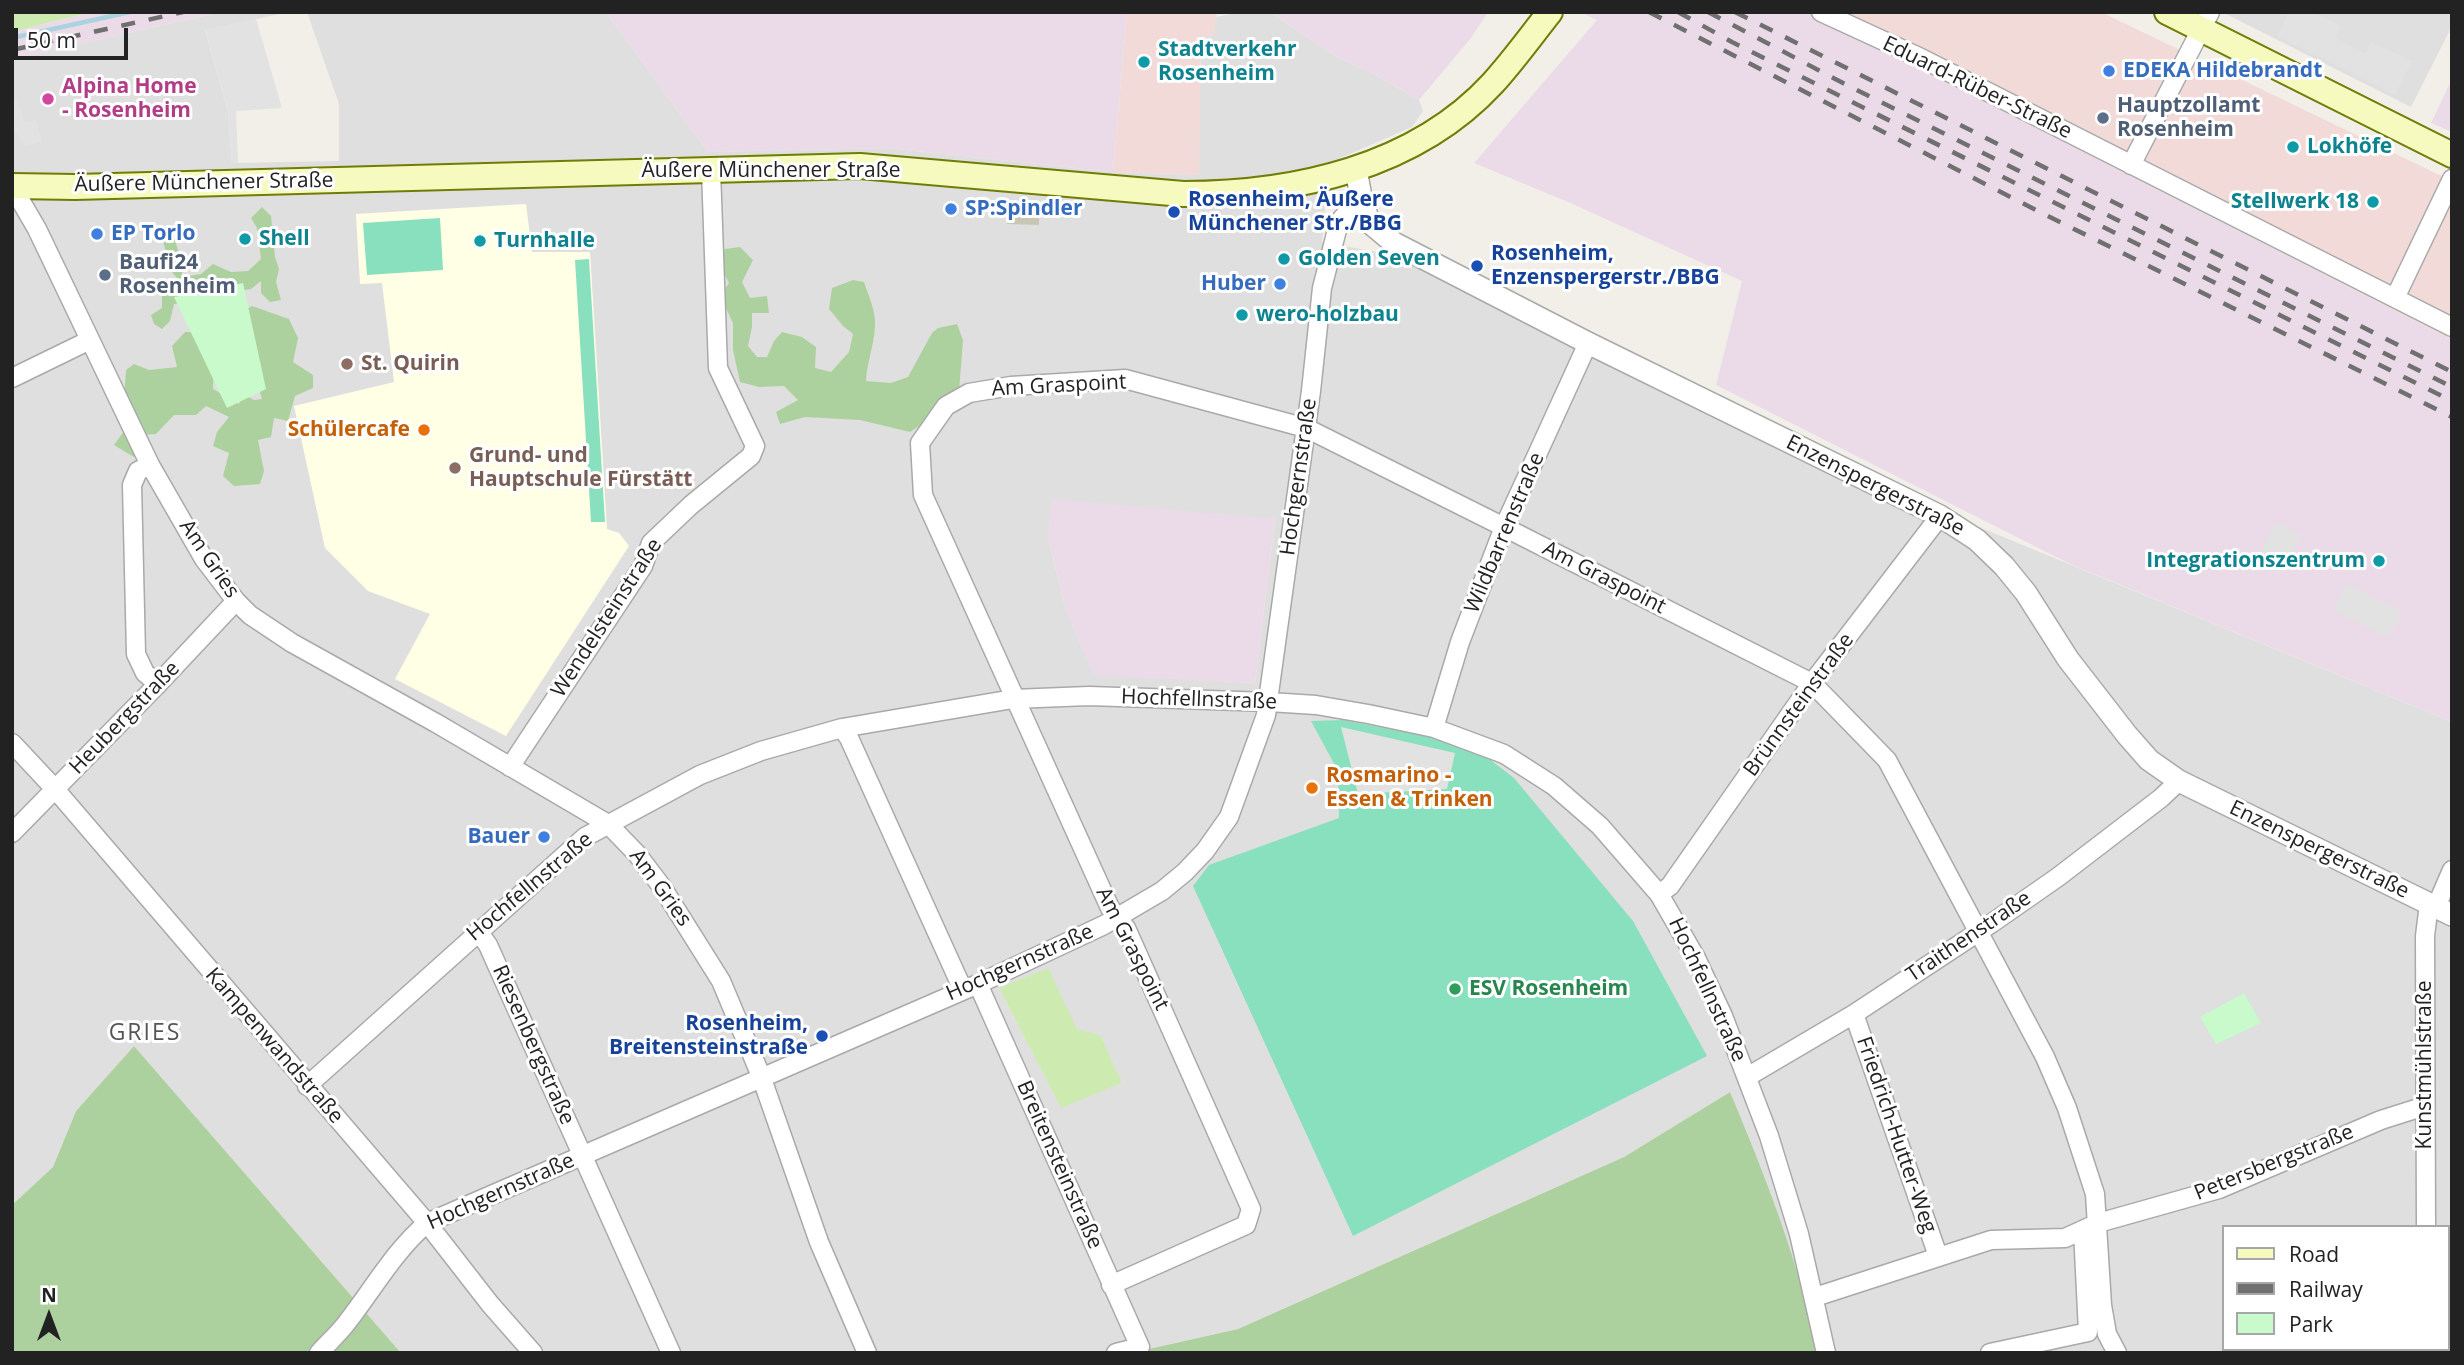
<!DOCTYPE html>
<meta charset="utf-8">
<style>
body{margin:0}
#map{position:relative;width:2464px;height:1365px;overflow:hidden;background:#f2efe9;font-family:"Open Sans",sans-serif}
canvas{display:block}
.frame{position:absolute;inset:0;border:14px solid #222;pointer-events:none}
.legend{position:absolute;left:2222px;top:1225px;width:228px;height:126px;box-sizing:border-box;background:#fff;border:2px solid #a7a7a7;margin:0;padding:9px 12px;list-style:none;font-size:21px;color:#222}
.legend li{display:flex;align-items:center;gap:14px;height:35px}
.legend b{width:35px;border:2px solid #a7a7a7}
.north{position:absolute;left:14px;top:1281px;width:70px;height:70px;-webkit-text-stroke:5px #fff;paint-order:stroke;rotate:0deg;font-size:19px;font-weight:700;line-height:28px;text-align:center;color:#222}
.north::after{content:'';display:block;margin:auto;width:24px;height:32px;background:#222;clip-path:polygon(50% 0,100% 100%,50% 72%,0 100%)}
.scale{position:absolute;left:14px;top:28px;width:114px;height:32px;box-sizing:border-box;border:4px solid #222;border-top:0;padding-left:9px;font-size:21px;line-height:24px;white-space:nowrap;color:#222;-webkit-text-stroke:5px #fff;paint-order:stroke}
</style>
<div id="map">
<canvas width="2464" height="1365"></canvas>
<div class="frame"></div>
<ul class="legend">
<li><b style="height:9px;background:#f7fabf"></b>Road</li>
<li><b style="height:9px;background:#707070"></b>Railway</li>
<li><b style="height:19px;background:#c8facc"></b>Park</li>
</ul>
<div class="north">N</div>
<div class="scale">50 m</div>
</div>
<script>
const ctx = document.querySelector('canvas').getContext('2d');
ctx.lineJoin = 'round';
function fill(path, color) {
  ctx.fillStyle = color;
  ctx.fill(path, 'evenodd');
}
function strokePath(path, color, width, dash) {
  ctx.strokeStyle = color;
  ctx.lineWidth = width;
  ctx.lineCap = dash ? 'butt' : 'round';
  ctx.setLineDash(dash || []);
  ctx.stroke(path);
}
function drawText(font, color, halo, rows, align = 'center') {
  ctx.font = font + ' "Open Sans",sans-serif';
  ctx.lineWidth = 6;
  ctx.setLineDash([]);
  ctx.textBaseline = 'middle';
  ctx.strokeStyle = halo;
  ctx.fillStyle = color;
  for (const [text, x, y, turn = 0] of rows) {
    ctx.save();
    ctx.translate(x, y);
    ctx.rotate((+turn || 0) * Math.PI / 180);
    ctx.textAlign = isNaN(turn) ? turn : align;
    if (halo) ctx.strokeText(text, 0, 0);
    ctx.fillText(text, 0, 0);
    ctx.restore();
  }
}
const residential = new Path2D(`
 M221 12H289L205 30 228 112 232 163 339 161V104L307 12H606L708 152 887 148 1113 172 1198 175 1201 37 1214 34 1216 17 1242 12H1270L1337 57 1374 74 1419 100 1423 111 1412 127 1329 163 1322 242 1404 257 1802 454 2452 722V1353H1817L1730 1092 1624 1157 1238 1329 1131 1353H401L134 1046 76 1111 53 1167 12 1205V59ZM1275 519 1255 683 1093 674 1065 607 1048 538ZM999 988 1077 1029 1122 1083 1061 1107ZM2224 1227H2448V1349H2224Z
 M2222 12H2452V26L2411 107Z`);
const commercial = new Path2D(`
 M1127 12H1217L1214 34 1201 38 1199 175 1113 172Z
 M1809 12H2101L2452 181V340Z`);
const industrial = new Path2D(`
 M91 12H221L12 59V32Z
 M606 12H1127L1113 172 887 148 708 152Z
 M1270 12H1488L1471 38 1419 100 1374 74 1337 57Z
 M1580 12H1809L2452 340V722L2070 564 1716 385 1742 281 1568 202 1474 163 1597 20Z
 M2452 79V132L2431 123Z
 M1051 499 1275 519 1255 683 1093 675 1065 607 1048 538Z`);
const education = new Path2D(`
 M526 204 532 252H590L607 529 619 533 629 546 506 736 395 679 430 614 368 591 325 548 294 406 394 382 382 283 360 284 356 214Z`);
const construction = new Path2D(`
 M1008 205 1039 206V225L1007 224Z`);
const grass = new Path2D(`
 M12 12H91L12 32Z
 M1048 968 1077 1029 1100 1035 1122 1083 1061 1108 999 988Z`);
const forest = new Path2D(`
 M262 207 271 216 275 257 279 269 276 282 281 300 270 302 261 293V281L251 289 238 291 220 280 195 301 174 304 170 321 162 329 154 324 151 315 162 308V294L177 278 172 272 163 271 160 260 166 252 162 237 166 232 173 233 182 264V277L201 274 213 264 231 272 248 271 261 259 257 228 251 218Z
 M740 247 753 260 742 282 750 298 767 296 769 313H752V327L748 346 757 357H767L774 341 782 332 802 337 816 347 815 368 831 372 849 352 853 334 843 326 829 309 832 288 853 280 864 282C868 294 874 307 875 320 876 341 867 360 866 381L891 383 908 377 932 333 938 328 957 324 963 340 959 392 930 419 910 432 860 420 805 417 780 424 776 412 798 400 784 386 759 387 740 382 733 350V323L720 296 729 283 720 266 725 249Z
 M252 306 289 319 298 338 293 362 313 375V388L295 396 288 421 274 418 271 437 258 440 264 471 260 484 234 486 223 476 229 453 213 446 217 432 229 417 206 406 196 415H174L156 434 142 435 134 457 114 445 135 416 124 399 126 370 134 364 149 370 177 367 172 346 185 332H202L214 358 213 389 239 404 243 394 254 400 262 399 254 372 243 311Z
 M134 1046 401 1353H12V1205L53 1167 76 1111Z
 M1730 1092C1765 1176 1800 1263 1817 1353H1131L1238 1329 1624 1157Z`);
const park = new Path2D(`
 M243 283 266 389 227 408 174 297Z
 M2244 993 2261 1023 2216 1044 2200 1017Z`);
const pitch = new Path2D(`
 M440 218 443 270 367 275 363 223Z
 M589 259 605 522H591L575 260Z
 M1343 720 1471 745 1514 778 1633 921 1707 1056 1353 1236 1193 886 1209 865 1339 818 1338 771 1311 721Z`);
const parking = new Path2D(`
 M2289 12H2312L2341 26 2335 38 2365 53 2371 42 2412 61 2395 95 2277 36Z
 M256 19 282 108 236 111 238 163H232L228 112 205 29Z
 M18 99 24 122 36 120 42 142 25 146 12 127V101Z
 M2276 522 2301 535 2280 574 2256 561Z
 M2346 584 2402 612 2389 638 2333 610Z
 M1341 727 1455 753 1447 789 1358 794Z`);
const stream = new Path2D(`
 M12 38 130 12`);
const minor = new Path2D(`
 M1821 12 1921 58 2452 327
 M2131 165 2210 12
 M12 186 37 229 150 465 204 559 236 601 250 615 292 643 436 723 608 824 637 854 662 887 721 981 761 1076 819 1242 867 1353
 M2395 298 2452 179
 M12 378 90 340
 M150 465 138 471 132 485 136 654 145 673 158 684
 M842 728 849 738 963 990
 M1434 728 1460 642 1504 527 1588 343
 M12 743 55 789 427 1223 490 1304 533 1353
 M510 767 643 566 651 543 691 505 751 456 755 446 718 368 711 170
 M12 833 158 684 236 601
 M1659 894 1670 886 1812 683 1940 516
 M2436 907 2452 870
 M478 931 488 945 671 1353
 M978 984 1140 1347 1116 1353
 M1854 1014 1938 1256
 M1747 1077 1854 1014 1992 923 2058 877 2161 798 2179 781
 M307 1086 585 837 700 775 761 751 842 728 1013 699 1089 696 1269 702 1316 705 1368 714 1434 728 1504 754 1554 786 1600 826 1659 894 1696 958 1723 1016 1769 1136 1799 1234 1826 1353
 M2426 1227 2425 936 2429 904
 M1111 1285 1246 1225 1251 1209 1126 928 1110 908 923 495 920 443 946 406 969 393 1011 386 1125 379 1306 428 1504 527 1812 683 1887 760 2045 1057 2067 1108 2095 1194 2102 1305 2107 1334 2117 1353
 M1815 1297 1991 1240 2065 1238 2098 1223 2219 1189 2381 1120 2425 1106
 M319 1353C327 1344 337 1335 345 1325 372 1291 394 1251 427 1223L978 984 1104 925 1162 891 1185 872 1205 851 1229 817 1266 715 1311 391 1322 288 1339 222 1361 197
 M1990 1353 2088 1332 2083 1230
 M2324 1353 2381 1349
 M2426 1353V1349`);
const tertiary = new Path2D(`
 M1356 169 1361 197 1369 222 1394 243 1588 343 1940 516 1977 540 2004 566 2026 593 2068 659 2127 735 2149 760 2179 781 2452 915`);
const secondary = new Path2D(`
 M2167 12 2452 155
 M12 186 75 187 860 166 1183 194C1293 194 1415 168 1493 83 1513 61 1531 36 1550 12`);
const rail = new Path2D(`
 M1649 12 2036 210 2452 417
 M1678 12 1732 42 2452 401
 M1708 12 1843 83 2452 387
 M1735 12 2452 372
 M12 50 183 12`);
const markers = [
 [1144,62,7,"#0f9aa8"],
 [2109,71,7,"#3f7fe0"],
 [48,99,7,"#d1479c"],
 [2103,118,7,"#5c6f8a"],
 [2293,147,7,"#0f9aa8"],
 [2373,202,7,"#0f9aa8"],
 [951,209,7,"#3f7fe0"],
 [1174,212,7,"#1a4fb4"],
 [97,234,7,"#3f7fe0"],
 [245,239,7,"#0f9aa8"],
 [480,241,7,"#0f9aa8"],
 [1284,259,7,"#0f9aa8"],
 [1477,266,7,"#1a4fb4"],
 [105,275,7,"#5c6f8a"],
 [1280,284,7,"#3f7fe0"],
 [1242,315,7,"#0f9aa8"],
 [347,364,7,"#8d6e63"],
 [424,430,7,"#e8710a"],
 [455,468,7,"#8d6e63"],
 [2379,561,7,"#0f9aa8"],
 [1312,788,7,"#e8710a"],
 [544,837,7,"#3f7fe0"],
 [1455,989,7,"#2e9e5b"],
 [822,1036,7,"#1a4fb4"]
];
const cultureNames = [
 ["Stadtverkehr",1158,50],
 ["Rosenheim",1158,74],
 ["Lokhöfe",2307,147],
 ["Stellwerk 18",2359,202,"right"],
 ["Shell",259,239],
 ["Turnhalle",494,241],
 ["Golden Seven",1298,259],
 ["wero-holzbau",1256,315],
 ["Integrationszentrum",2365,561,"right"]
];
const shopNames = [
 ["EDEKA Hildebrandt",2123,71],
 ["SP:Spindler",965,209],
 ["EP Torlo",111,234],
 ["Huber",1266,284,"right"],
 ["Bauer",530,837,"right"]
];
const hotelNames = [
 ["Alpina Home",62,87],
 ["- Rosenheim",62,111]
];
const streetNames = [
 ["Eduard-Rüber-Straße",1977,88,26],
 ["Äußere Münchener Straße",771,171],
 ["Äußere Münchener Straße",204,183,-1],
 ["Am Graspoint",1059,386,-3],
 ["Hochgernstraße",1299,477,-82],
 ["Enzenspergerstraße",1875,486,27],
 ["Wildbarrenstraße",1505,533,-67],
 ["Am Gries",209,559,56],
 ["Am Graspoint",1604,578,27],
 ["Wendelsteinstraße",607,618,-57],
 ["Hochfellnstraße",1199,700,2],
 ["Brünnsteinstraße",1799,705,-54],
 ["Heubergstraße",125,718,-46],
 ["Enzenspergerstraße",2319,850,26],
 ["Hochfellnstraße",530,887,-40],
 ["Am Gries",660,888,54],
 ["Traithenstraße",1969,937,-34],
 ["Am Graspoint",1132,949,63],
 ["Hochgernstraße",1020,963,-24],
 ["Hochfellnstraße",1707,990,65],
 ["Riesenbergstraße",533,1045,66],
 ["Kampenwandstraße",274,1046,49],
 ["Kunstmühlstraße",2425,1065,-90],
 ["Friedrich-Hutter-Weg",1896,1135,71],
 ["Petersbergstraße",2274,1163,-22],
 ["Breitensteinstraße",1059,1165,66],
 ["Hochgernstraße",501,1192,-24]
];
const serviceNames = [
 ["Hauptzollamt",2117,106],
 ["Rosenheim",2117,130],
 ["Baufi24",119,263],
 ["Rosenheim",119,287]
];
const transitNames = [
 ["Rosenheim, Äußere",1188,200],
 ["Münchener Str./BBG",1188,224],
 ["Rosenheim,",1491,254],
 ["Enzenspergerstr./BBG",1491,278],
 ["Rosenheim,",808,1024,"right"],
 ["Breitensteinstraße",808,1048,"right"]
];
const educationNames = [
 ["St. Quirin",361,364],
 ["Grund- und",469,456],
 ["Hauptschule Fürstätt",469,480]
];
const foodNames = [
 ["Schülercafe",410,430],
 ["Rosmarino -",1326,776,"left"],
 ["Essen & Trinken",1326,800,"left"]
];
const leisureNames = [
 ["ESV Rosenheim",1469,989]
];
const neighbourhoodNames = [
 ["GRIES",145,1033]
];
fill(residential, '#e0dfdf');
fill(commercial, '#f2dad9');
fill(industrial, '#ebdbe8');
fill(education, '#ffffe5');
fill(construction, '#c7c7b4');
fill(grass, '#cdebb0');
fill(forest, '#add19e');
fill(park, '#c8facc');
fill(pitch, '#88e0be');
fill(parking, '#e2e2e2');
strokePath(stream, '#aad3df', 4.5);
strokePath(minor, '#a9a9a9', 21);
strokePath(tertiary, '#a9a9a9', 24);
strokePath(secondary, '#707d05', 28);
strokePath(minor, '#fff', 18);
strokePath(tertiary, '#fff', 21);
strokePath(secondary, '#f7fabf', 24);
strokePath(rail, '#707070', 4.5, [14, 14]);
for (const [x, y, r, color] of markers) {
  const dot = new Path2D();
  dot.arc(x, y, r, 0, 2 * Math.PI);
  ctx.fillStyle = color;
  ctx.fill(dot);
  strokePath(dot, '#fff', 2.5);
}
drawText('bold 21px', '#0d838f', '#fff', cultureNames, 'left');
drawText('bold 21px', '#366cbe', '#fff', shopNames, 'left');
drawText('bold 21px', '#b23c85', '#fff', hotelNames, 'left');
drawText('21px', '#222', '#fff', streetNames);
drawText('bold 21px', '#4e5e75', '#fff', serviceNames, 'left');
drawText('bold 21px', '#164399', '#fff', transitNames, 'left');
drawText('bold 21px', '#785e54', '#fff', educationNames, 'left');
drawText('bold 21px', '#c56008', '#fff', foodNames, 'right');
drawText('bold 21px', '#27864d', '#fff', leisureNames, 'left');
ctx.letterSpacing = '2px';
drawText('23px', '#555', '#fff', neighbourhoodNames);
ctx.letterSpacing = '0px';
</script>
